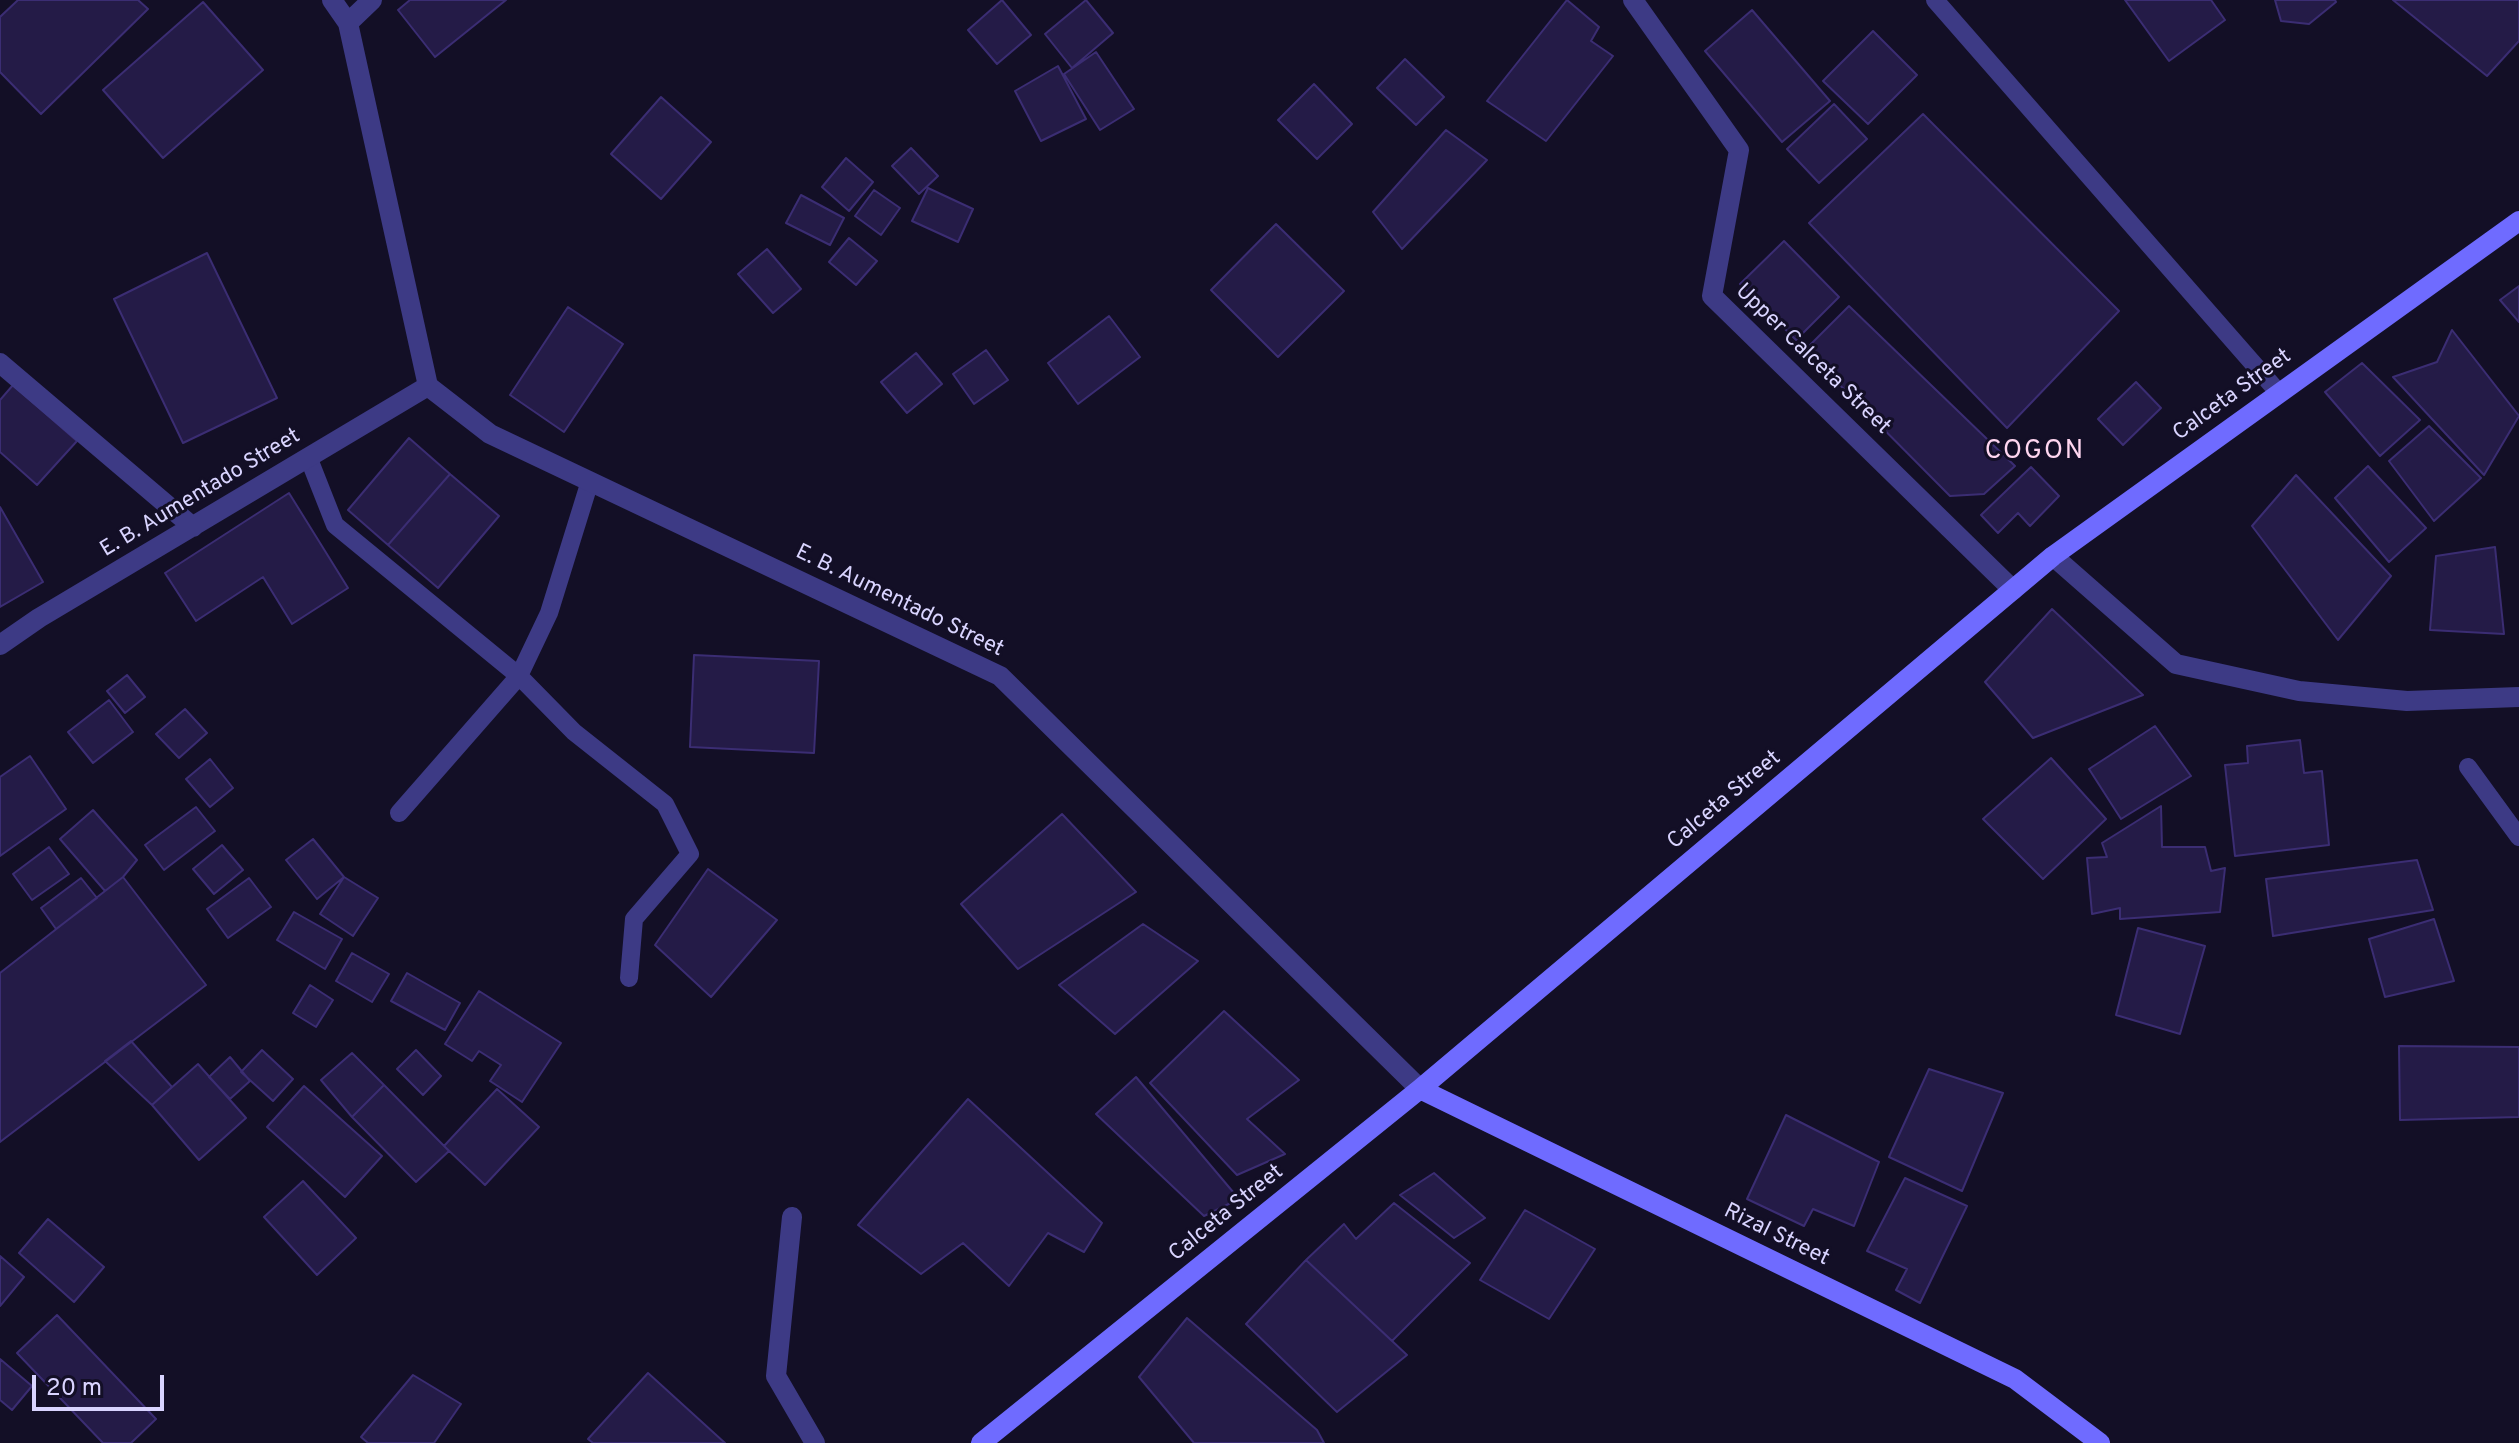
<!DOCTYPE html>
<style>
body{margin:0}
#map{position:relative;width:2519px;height:1443px;overflow:hidden;background:#130f26;font-family:Overpass,sans-serif}
canvas{display:block}
.scale{position:absolute;left:32px;top:1375px;width:132px;height:36px;box-sizing:border-box;border:4px solid #d9d4ff;border-top:0;padding-left:10px;font-size:24px;line-height:28px;white-space:nowrap;color:#d9d4ff;-webkit-text-stroke:6px #130f26;paint-order:stroke}
</style>
<div id="map">
<canvas width="2519" height="1443"></canvas>
<div class="scale">20 m</div>
</div>
<script>
const ctx = document.querySelector('canvas').getContext('2d');
ctx.lineJoin = 'round';
function fill(path, color) {
  ctx.fillStyle = color;
  ctx.fill(path, 'evenodd');
}
function strokePath(path, color, width, dash) {
  ctx.strokeStyle = color;
  ctx.lineWidth = width;
  ctx.lineCap = dash ? 'butt' : 'round';
  ctx.setLineDash(dash || []);
  ctx.stroke(path);
}
function drawText(font, color, halo, rows, align = 'center') {
  ctx.font = font + ' Overpass,sans-serif';
  ctx.lineWidth = 6;
  ctx.setLineDash([]);
  ctx.textBaseline = 'middle';
  ctx.strokeStyle = halo;
  ctx.fillStyle = color;
  for (const [text, x, y, turn = 0] of rows) {
    ctx.save();
    ctx.translate(x, y);
    ctx.rotate((+turn || 0) * Math.PI / 180);
    ctx.textAlign = isNaN(turn) ? turn : align;
    if (halo) ctx.strokeText(text, 0, 0);
    ctx.fillText(text, 0, 0);
    ctx.restore();
  }
}
const building = new Path2D(`
 M18 0H138L148 9 41 114 0 72V17Z
 M410 0H506L435 57 398 10Z
 M1002 0 1031 35 997 64 968 30Z
 M1086 0 1113 33 1072 68 1045 34Z
 M1567 0 1599 27 1591 41 1613 56 1546 141 1487 101Z
 M2125 0H2211L2225 20 2169 61Z
 M2275 0H2335L2336 2 2309 24 2281 21Z
 M2393 0H2519V41L2487 76Z
 M203 2 263 70 163 158 103 90Z
 M1752 10 1830 101 1782 142 1705 51Z
 M1873 31 1917 75 1868 124 1823 81Z
 M1096 52 1134 109 1100 130 1064 74Z
 M1405 59 1444 97 1416 125 1377 88Z
 M1058 66 1086 119 1041 141 1015 91Z
 M1314 84 1352 124 1317 159 1278 120Z
 M661 97 711 142 661 199 611 154Z
 M1834 104 1867 139 1819 183 1787 149Z
 M1923 114 2119 311 2007 428 1809 223Z
 M1446 130 1487 160 1402 249 1373 212Z
 M911 148 938 176 919 194 892 166Z
 M846 158 873 182 849 211 822 187Z
 M928 188 973 209 958 242 912 221Z
 M874 190 900 208 881 235 855 216Z
 M801 195 844 218 830 245 786 223Z
 M1276 224 1344 291 1278 357 1211 290Z
 M849 238 877 261 856 285 829 262Z
 M1784 241 1839 297 1796 340 1740 284Z
 M767 249 801 289 773 313 738 274Z
 M207 253 277 398 183 443 114 299Z
 M2519 286V322L2500 300Z
 M1849 306 2015 466 1984 494 1950 496 1805 350Z
 M568 307 623 344 564 432 510 395Z
 M1109 316 1140 357 1078 404 1048 363Z
 M2452 330 2519 416 2484 475 2393 377 2437 362Z
 M986 350 1008 380 974 404 953 374Z
 M916 353 942 384 907 413 881 382Z
 M2362 363 2420 420 2380 456 2325 392Z
 M2136 382 2161 408 2123 445 2098 419Z
 M13 385 77 441 37 485 0 452V400Z
 M2429 426 2481 478 2434 521 2389 461Z
 M409 438 450 474 388 545 348 510Z
 M2368 466 2426 528 2389 562 2335 498Z
 M2031 467 2059 496 2030 526 2018 513 1998 533 1981 515Z
 M450 474 499 516 438 588 388 545Z
 M2296 475 2391 576 2338 640 2252 526Z
 M289 493 348 588 292 624 263 577 196 621 165 573Z
 M0 507 43 582 0 607Z
 M2495 547 2504 634 2430 630 2436 556Z
 M2052 609 2143 695 2033 738 1985 682Z
 M694 655 819 661 814 753 690 747Z
 M127 675 145 697 125 713 107 691Z
 M109 700 133 732 93 763 68 732Z
 M185 709 207 733 179 758 156 734Z
 M2155 726 2191 776 2121 819 2089 769Z
 M2300 740 2304 773 2322 771 2329 845 2235 856 2225 765 2248 763 2247 746Z
 M30 756 66 809 0 856V777Z
 M2051 758 2106 819 2043 879 1983 819Z
 M210 759 233 788 210 807 186 779Z
 M2161 806 2162 847H2205L2211 871 2225 868 2220 912 2120 919V908L2092 914 2087 858 2107 857 2102 843Z
 M196 807 215 831 164 870 145 845Z
 M93 810 137 860 123 877 105 891 60 839Z
 M1062 814 1136 892 1018 969 961 904Z
 M313 839 344 877 317 899 286 860Z
 M222 845 243 870 214 894 193 869Z
 M49 847 69 874 32 900 13 874Z
 M2417 860 2433 910 2273 936 2266 879Z
 M708 869 777 920 711 997 655 945Z
 M123 877 206 985 0 1142V973Z
 M344 877 378 898 353 936 320 914Z
 M81 878 97 898 56 929 41 908Z
 M249 878 271 907 228 938 207 909Z
 M294 912 342 939 325 969 277 940Z
 M2434 919 2454 981 2385 997 2369 939Z
 M1143 924 1198 961 1115 1034 1059 985Z
 M2138 928 2205 946 2180 1034 2116 1015Z
 M352 953 389 974 372 1002 336 981Z
 M407 973 460 1003 445 1030 391 1001Z
 M310 985 333 1000 316 1027 293 1013Z
 M479 991 561 1043 522 1102 490 1081 501 1065 479 1051 472 1061 445 1044Z
 M1224 1011 1299 1080 1247 1119 1285 1154 1237 1175 1150 1083Z
 M131 1041 172 1087 152 1105 105 1061Z
 M2399 1046 2519 1047V1117L2400 1120Z
 M262 1050 293 1079 273 1101 241 1072Z
 M416 1050 441 1076 423 1095 397 1069Z
 M352 1053 384 1085 352 1117 321 1080Z
 M230 1057 250 1081 230 1099 209 1077Z
 M198 1064 246 1118 199 1160 152 1105Z
 M1929 1069 2003 1093 1962 1191 1889 1157Z
 M1136 1077 1239 1199 1204 1216 1096 1114Z
 M384 1085 449 1151 416 1182 352 1117Z
 M304 1086 382 1156 345 1197 267 1127Z
 M497 1089 539 1127 485 1185 444 1146Z
 M968 1099 1102 1223 1084 1252 1048 1233 1009 1286 963 1243 921 1274 858 1225Z
 M1786 1115 1879 1162 1854 1226 1813 1209 1804 1226 1747 1199Z
 M1434 1173 1485 1218 1454 1238 1400 1195Z
 M1905 1178 1967 1206 1920 1303 1896 1290 1907 1269 1867 1251Z
 M303 1181 356 1238 317 1275 264 1217Z
 M1394 1203 1470 1263 1392 1341 1306 1260 1344 1224 1356 1239Z
 M1525 1210 1595 1249 1549 1319 1480 1280Z
 M48 1219 104 1267 74 1302 19 1253Z
 M0 1256 24 1277 0 1306Z
 M1306 1260 1407 1355 1337 1412 1246 1324Z
 M57 1315 156 1419 131 1443H103L17 1353Z
 M1187 1318 1317 1430 1324 1443H1194L1139 1377Z
 M0 1359 32 1386 12 1410 0 1400Z
 M648 1373 725 1443H593L588 1439Z
 M413 1375 461 1404 434 1443H368L361 1437Z`);
const lane = new Path2D(`
 M1935 0 2279 393
 M309 459 335 525 519 676 574 732 665 804 690 854 634 919 629 978
 M2468 767 2519 837
 M399 813 519 676 549 613 590 481`);
const street = new Path2D(`
 M332 0 348 23 428 386 490 434 1000 676 1420 1089
 M1633 0 1739 150 1712 296 2013 590
 M348 23 372 0
 M0 363 193 527
 M2053 556 2176 664 2299 691 2407 701 2519 697
 M0 645 39 618 428 386
 M792 1217 776 1376 815 1443`);
const secondary = new Path2D(`
 M1420 1089 2015 1379 2100 1443
 M981 1443 1420 1089 2053 556 2519 221`);
const streetNames = [
 ["Upper Calceta Street",1812,360,44],
 ["Calceta Street",2233,396,-36],
 ["E. B. Aumentado Street",201,494,-31],
 ["E. B. Aumentado Street",899,602,26],
 ["Calceta Street",1725,801,-40],
 ["Calceta Street",1227,1214,-39],
 ["Rizal Street",1776,1236,26]
];
const quarterNames = [
 ["COGON",2035,453]
];
fill(building, '#241b47');
strokePath(building, '#3b2d73', 2);
strokePath(lane, '#3d3a85', 18);
strokePath(street, '#3d3a85', 20);
strokePath(secondary, '#6f6bff', 20);
drawText('22px', '#d9d4ff', '#130f26', streetNames);
ctx.letterSpacing = '2px';
drawText('26px', '#ffd6f0', '#130f26', quarterNames);
ctx.letterSpacing = '0px';
</script>
